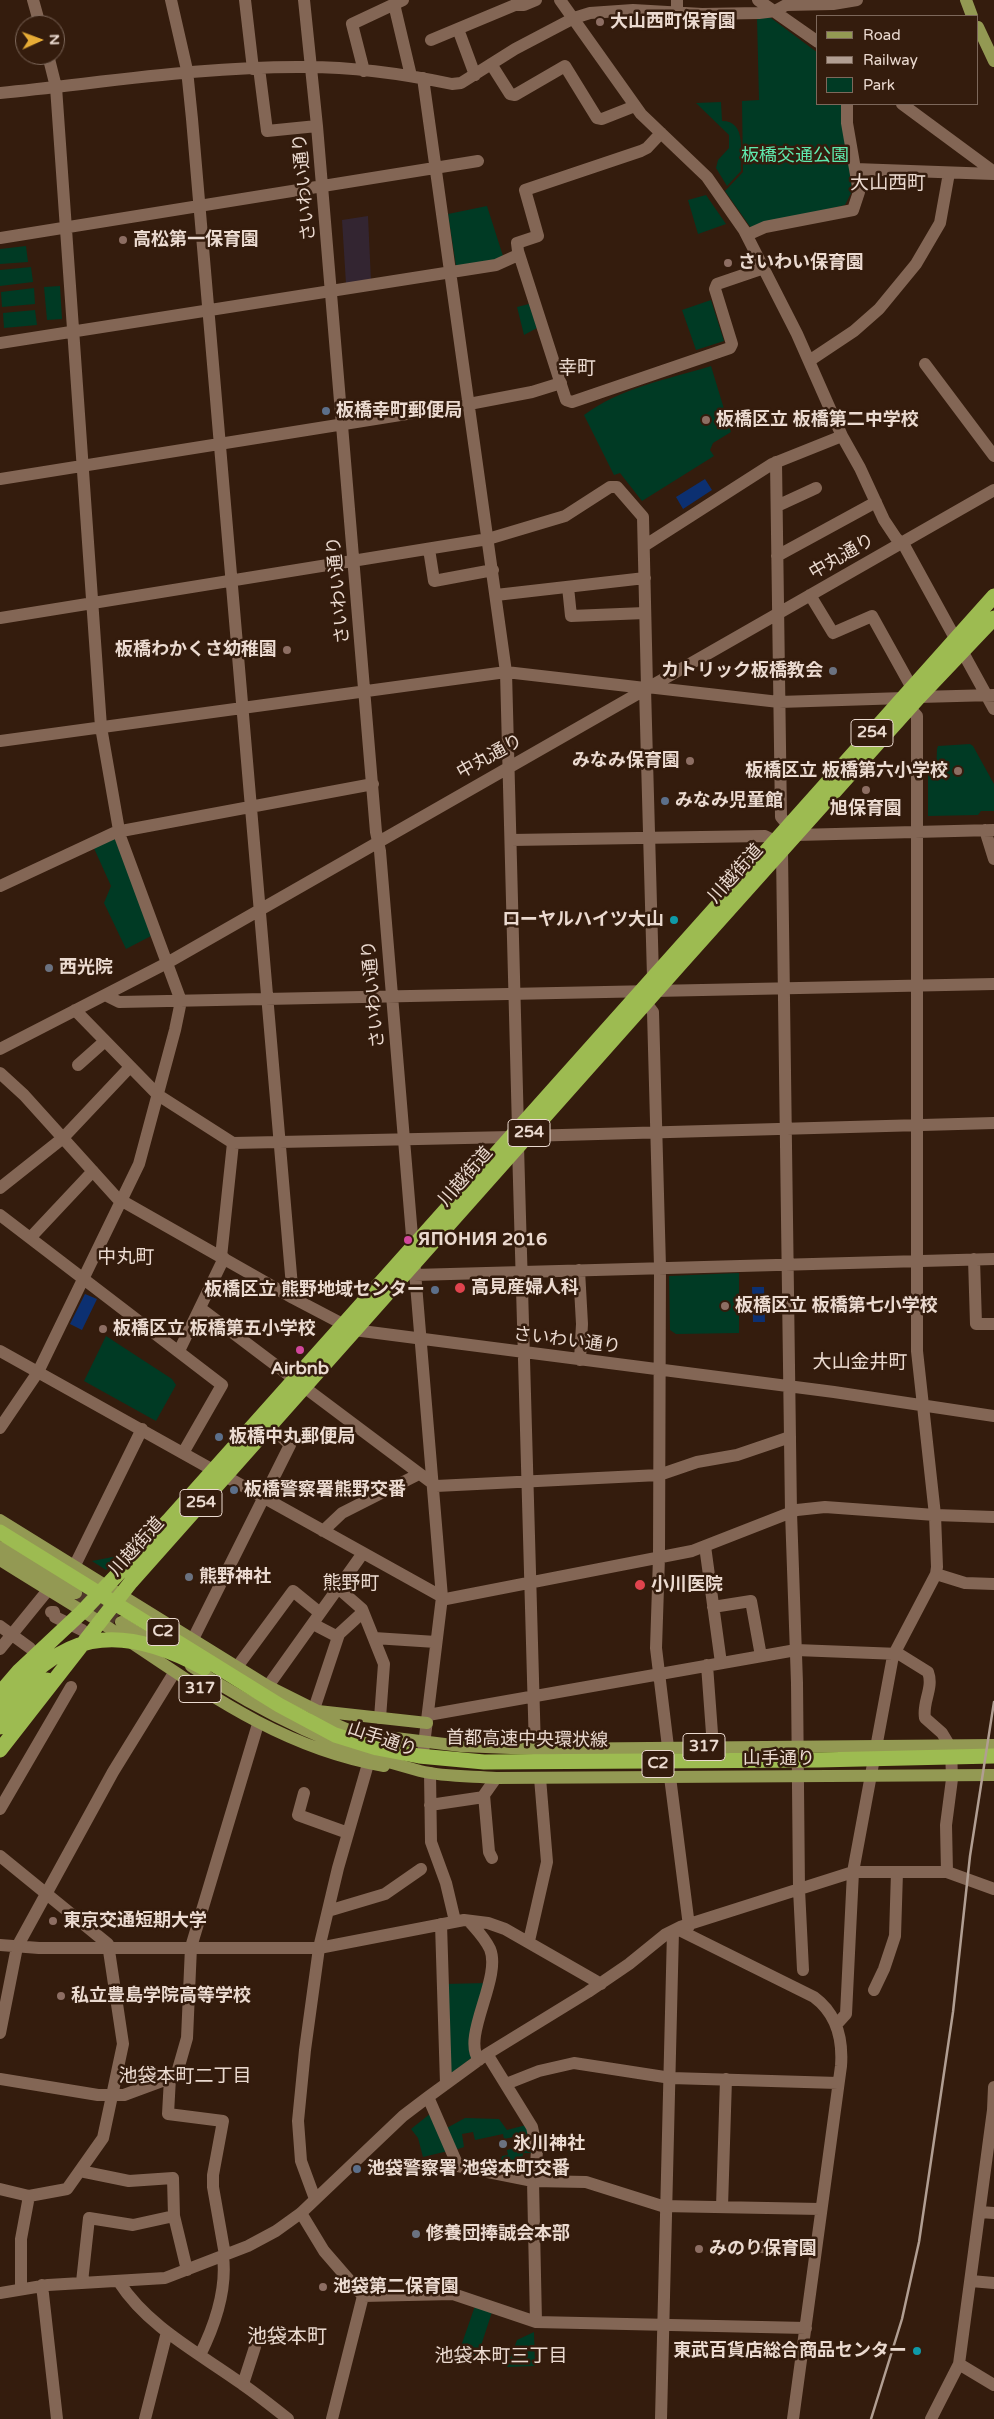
<!DOCTYPE html>
<meta charset="utf-8">
<style>
body{margin:0}
#map{position:relative;width:994px;height:2419px;overflow:hidden;background:#341c0d;font-family:"Varela Round",sans-serif}
canvas{display:block}
.legend{position:absolute;left:816px;top:15px;width:162px;height:90px;box-sizing:border-box;background:#341c0d;border:1px solid #7d685b;margin:0;padding:6px 9px;list-style:none;font-size:15px;color:#ebdad0}
.legend li{display:flex;align-items:center;gap:10px;height:25px}
.legend b{width:25px;border:1px solid #7d685b}
.north{position:absolute;left:15px;top:15px;width:50px;height:50px;box-sizing:border-box;background:#341c0d;border:1px solid #7d685b;border-radius:50%;rotate:88deg;font-size:14px;font-weight:700;line-height:20px;text-align:center;color:#ebdad0}
.north::after{content:'';display:block;margin:auto;width:18px;height:22px;background:#e7ac36;clip-path:polygon(50% 0,100% 100%,50% 72%,0 100%)}
</style>
<div id="map">
<canvas width="994" height="2419"></canvas>
<ul class="legend">
<li><b style="height:6px;background:#939953"></b>Road</li>
<li><b style="height:6px;background:#b19e92"></b>Railway</li>
<li><b style="height:14px;background:#003a24"></b>Park</li>
</ul>
<div class="north">N</div>
</div>
<script>
const ctx = document.querySelector('canvas').getContext('2d');
ctx.lineJoin = 'round';
function fill(path, color) {
  ctx.fillStyle = color;
  ctx.fill(path, 'evenodd');
}
function strokePath(path, color, width, dash) {
  ctx.strokeStyle = color;
  ctx.lineWidth = width;
  ctx.lineCap = dash ? 'butt' : 'round';
  ctx.setLineDash(dash || []);
  ctx.stroke(path);
}
function drawText(font, color, halo, rows, align = 'center') {
  ctx.font = font + ' "Varela Round","Noto Sans JP",sans-serif';
  ctx.lineWidth = 5;
  ctx.setLineDash([]);
  ctx.textBaseline = 'middle';
  ctx.strokeStyle = halo;
  ctx.fillStyle = color;
  for (const [text, x, y, turn = 0] of rows) {
    ctx.save();
    ctx.translate(x, y);
    ctx.rotate((+turn || 0) * Math.PI / 180);
    ctx.textAlign = isNaN(turn) ? turn : align;
    if (halo) ctx.strokeText(text, 0, 0);
    ctx.fillText(text, 0, 0);
    ctx.restore();
  }
}
const industrial = new Path2D(`
 M368 216 371 281 346 284 342 220Z`);
const green = new Path2D(`
 M757 18H771L818 53V104H841L852 191 845 205 751 228 725 191 743 172 742 101 759 100Z
 M721 102 722 121C747 121 740 152 741 171L727 186 716 168 718 160 729 148V135L696 103Z
 M706 195 726 224 698 234 688 200Z
 M487 206 503 256 491 262 456 266 448 214Z
 M26 246 28 262 0 264V249Z
 M31 267 33 282 0 286V270Z
 M60 286 62 319 47 320 44 287Z
 M34 288 35 304 2 307 1 292Z
 M711 300 724 341 696 350 682 310Z
 M529 304 537 328 524 335 517 307Z
 M35 310 37 325 4 328 3 313Z
 M711 366 731 432 713 443 710 450 714 456 642 501 620 473 614 475 584 415C620 388 669 379 711 366Z
 M970 744 973 746 994 784V811H981L978 815 928 816V775L936 773 937 749 938 746Z
 M115 837 153 935 126 949 104 903 111 886 93 846Z
 M739 1273V1333L676 1334 670 1330 669 1276Z
 M106 1336 172 1379 176 1385 156 1421 84 1381Z
 M113 1557 115 1559 106 1570 92 1561Z
 M487 1983 474 2056 447 2077 444 1984Z
 M431 2113 448 2151 423 2157 418 2138 411 2129Z
 M465 2118 499 2119 507 2130 526 2125 534 2153H523L522 2161 510 2163 511 2170 499 2168 502 2156 508 2155 507 2150 524 2145 522 2135 504 2139 503 2134 475 2140 473 2132 462 2134 464 2147 458 2149 454 2147 445 2129Z
 M475 2306 492 2312 477 2358 459 2352Z
 M534 2332 535 2366 507 2367 517 2340Z`);
const water = new Path2D(`
 M705 479 712 490 683 509 676 497Z
 M752 1287H764L765 1322H753Z
 M85 1294 97 1299 82 1330 70 1324Z`);
const majorTunnel = new Path2D(`
 M76 1593 121 1622`);
const minor = new Path2D(`
 M33 0 40 25
 M171 0 187 70 192 119 293 1298
 M245 0 253 69
 M304 0 317 126 376 832 380 851 442 1597 423 1753
 M560 0 641 114 707 177 744 230 797 334 842 436 860 468 884 520 896 538 905 547 994 709
 M758 0 818 42
 M394 4 411 76
 M677 13V0
 M458 29 475 75
 M431 40 515 5H524L536 0
 M491 64 510 94 515 95 565 66 597 118 602 119 635 106
 M259 68 267 131 317 126
 M364 71 352 24 403 0
 M423 78 506 672 518 1129
 M0 93C101 83 204 66 306 67 355 67 404 74 452 84L461 83 515 49 574 18 590 13 633 10 702 14 759 13 775 11 786 5 833 4 857 0
 M902 104 994 172
 M661 133 647 148 641 151 525 190 538 236 517 243 518 251 566 400 572 402 730 348 732 344 715 289 717 284 764 268
 M855 169 994 174
 M747 235 765 227 853 210 859 192 847 123V104
 M0 238 478 161
 M0 343 496 265 518 255
 M809 361 854 331 879 309 916 264 940 223 949 173
 M925 364 994 456
 M776 462 781 817 796 835 994 830
 M0 479 469 404 532 392 561 383
 M777 506 816 488
 M644 546 772 464 842 436
 M429 549 434 581 493 570
 M777 556 876 502
 M568 587 571 616 645 613
 M496 595 645 578
 M810 595 833 633 872 616 912 688
 M0 618 488 539 565 516 610 487H617L643 517 647 687 779 702 904 698
 M919 697 994 695
 M0 741 506 672 645 688 653 977 647 1004 653 1012 660 1267 659 1557 656 1648 668 1747
 M985 830 994 859
 M511 840 765 836 775 841 782 852 791 1512 797 1683 799 1889 803 1970
 M0 886 116 832 373 784
 M105 995 119 1002 994 984
 M75 1010 158 1095 233 1143 511 1137 518 1146 535 1749
 M0 1049 167 963 994 490
 M78 1065 105 1041
 M0 1073 24 1095 117 1198 293 1298 354 1330 834 1392 994 1416
 M526 1136 994 1123
 M0 1188 63 1138 130 1067
 M0 1215 222 1385 183 1453
 M31 1237 93 1171
 M221 1257 233 1143
 M974 1259 976 1324H994
 M579 1270 582 1324 580 1360
 M414 1275 994 1259
 M200 1308 294 1379
 M0 1351 213 1470
 M179 1351 224 1258
 M304 1387 436 1486 659 1475 697 1462 737 1455 790 1437
 M0 1428 38 1372 139 1164 175 1030 181 1001 120 836 101 727 56 87 48 55
 M225 1476 446 1599 692 1551 797 1510 825 1507 935 1515 994 1517
 M323 1531 342 1513 419 1474
 M705 1546 721 1663
 M75 1565 142 1429
 M936 1574 965 1583 994 1584
 M338 1588 362 1609 384 1664 380 1718
 M713 1607 751 1601 761 1656
 M51 1612H54L55 1617 82 1630 97 1642
 M313 1624 338 1637
 M0 1626 30 1648
 M374 1638 436 1642
 M193 1639 290 1445 270 1426
 M0 1649 48 1590
 M707 1665 713 1747
 M237 1667 293 1591 320 1613
 M268 1686 363 1553
 M314 1709 339 1634 363 1612
 M428 1715 796 1650 899 1654 928 1672C934 1688 922 1702 925 1718L942 1733 951 1748 952 1779 946 1825 947 1872
 M430 1773 431 1842 446 1883 455 1921
 M670 1777 689 1926
 M304 1793 298 1815 348 1833
 M430 1805 484 1797
 M0 1809 71 1687
 M0 1856 108 1944 123 2044 103 2138 67 2189 29 2196 0 2189
 M492 1858 489 1852 484 1795 496 1778
 M328 1911 385 1894 421 1869
 M469 1921C476 1929 485 1938 490 1949 502 1978 461 2037 479 2060
 M441 1924 446 2084
 M677 1929 814 1997C837 2014 843 2039 841 2066L793 2419
 M529 1941 547 1862 540 1778
 M0 1945 39 1948H319L464 1920 488 1923 505 1929 601 1984
 M874 1990 884 1969 895 1936 897 1872
 M836 2025 846 2014 853 1872 893 1656 936 1574 937 1567 935 1515 917 1351V716L910 708
 M0 2033 17 1947 113 1772 174 1673
 M487 2054 532 2127 537 2150 535 2180
 M170 2078 168 2114 223 2121 213 2175V2187L225 2255
 M0 2079 98 2095H124L170 2078 177 2073 187 2038 191 1947 258 1724
 M506 2084 539 2071 574 2063 671 2078 838 2083
 M428 2097 458 2166 533 2181
 M80 2171 129 2181 173 2178 174 2216 187 2270
 M315 2199 301 2161 298 2121 305 2050 319 1948 338 1868 368 1764
 M722 2207 726 2079
 M980 2212 994 2213
 M301 2213 324 2251 363 2296 453 2294 536 2322 806 2328
 M760 2247 815 2249
 M971 2281 994 2283
 M82 2282 89 2218 133 2225 174 2216
 M119 2282C148 2327 199 2353 242 2384 258 2395 273 2407 288 2419
 M42 2285 57 2419
 M21 2289V2239L29 2196
 M0 2293 48 2285 165 2278 248 2246 276 2231 301 2213 403 2116 428 2097 487 2054 588 1992 629 1964 666 1934 680 1927 853 1872H947L994 1889
 M536 2322 533 2181 586 2182 662 2206 820 2209
 M200 2355C215 2325 227 2289 223 2256
 M959 2364 993 2110 994 2087
 M243 2384 255 2347
 M145 2419 167 2332
 M332 2419 363 2296
 M661 2419 673 1931
 M931 2419 959 2364 994 2385`);
const major = new Path2D(`
 M966 0 972 16
 M978 27 994 61
 M0 1520 268 1686 326 1715
 M0 1547 76 1593
 M0 1560C33 1581 67 1601 100 1622 191 1681 273 1747 384 1766
 M121 1622 157 1645
 M191 1666C260 1712 339 1750 420 1771 444 1777 472 1776 496 1778L994 1775
 M318 1711 427 1723
 M316 1716 351 1731 379 1736 461 1746 535 1749 994 1745`);
const highway = new Path2D(`
 M0 1532 279 1705 335 1735 377 1748 419 1756 484 1762 818 1760 994 1756
 M0 1693 19 1671 82 1612 168 1521 994 596
 M0 1713C57 1630 118 1621 204 1668
 M0 1727 47 1680
 M0 1750 131 1582 681 963 919 697 994 618`);
const rail = new Path2D(`
 M871 2419 902 2319 919 2242 953 2012 970 1856 994 1702`);
const markers = [
 [600,22,5,"#8d6e63"],
 [123,240,5,"#8d6e63"],
 [728,263,5,"#8d6e63"],
 [326,411,5,"#5c6f8a"],
 [706,420,5,"#8d6e63"],
 [287,650,5,"#8d6e63"],
 [833,671,5,"#6b7280"],
 [690,761,5,"#8d6e63"],
 [958,771,5,"#8d6e63"],
 [866,790,5,"#8d6e63"],
 [665,801,5,"#5c6f8a"],
 [674,920,5,"#0f9aa8"],
 [49,968,5,"#6b7280"],
 [408,1240,5,"#d1479c"],
 [460,1288,6,"#e0444e"],
 [435,1290,5,"#5c6f8a"],
 [725,1306,5,"#8d6e63"],
 [103,1329,5,"#8d6e63"],
 [300,1350,5,"#d1479c"],
 [219,1437,5,"#5c6f8a"],
 [234,1490,5,"#5c6f8a"],
 [189,1577,5,"#6b7280"],
 [640,1585,6,"#e0444e"],
 [53,1921,5,"#8d6e63"],
 [61,1996,5,"#8d6e63"],
 [503,2144,5,"#6b7280"],
 [357,2169,5,"#5c6f8a"],
 [416,2234,5,"#6b7280"],
 [699,2249,5,"#8d6e63"],
 [323,2287,5,"#8d6e63"],
 [917,2351,5,"#0f9aa8"]
];
const shields = [
 [872,733,42],
 [529,1133,42],
 [201,1503,42],
 [163,1632,32],
 [200,1689,42],
 [704,1747,42],
 [658,1764,32]
];
const shieldNames = [
 ["254",872,733],
 ["254",529,1133],
 ["254",201,1503],
 ["C2",163,1632],
 ["317",200,1689],
 ["317",704,1747],
 ["C2",658,1764]
];
const poiNames = [
 ["大山西町保育園",610,22],
 ["高松第一保育園",133,240],
 ["さいわい保育園",738,263],
 ["板橋幸町郵便局",336,411],
 ["板橋区立 板橋第二中学校",716,420],
 ["板橋わかくさ幼稚園",277,650,"right"],
 ["カトリック板橋教会",823,671,"right"],
 ["みなみ保育園",680,761,"right"],
 ["板橋区立 板橋第六小学校",948,771,"right"],
 ["みなみ児童館",675,801],
 ["旭保育園",866,809,"center"],
 ["ローヤルハイツ大山",664,920,"right"],
 ["西光院",59,968],
 ["ЯПОНИЯ 2016",418,1240],
 ["高見産婦人科",471,1288],
 ["板橋区立 熊野地域センター",425,1290,"right"],
 ["板橋区立 板橋第七小学校",735,1306],
 ["板橋区立 板橋第五小学校",113,1329],
 ["Airbnb",300,1369,"center"],
 ["板橋中丸郵便局",229,1437],
 ["板橋警察署熊野交番",244,1490],
 ["熊野神社",199,1577],
 ["小川医院",651,1585],
 ["東京交通短期大学",63,1921],
 ["私立豊島学院高等学校",71,1996],
 ["氷川神社",513,2144],
 ["池袋警察署 池袋本町交番",367,2169],
 ["修養団捧誠会本部",426,2234],
 ["みのり保育園",709,2249],
 ["池袋第二保育園",333,2287],
 ["東武百貨店総合商品センター",907,2351,"right"]
];
const parkNames = [
 ["板橋交通公園",795,156]
];
const streetNames = [
 ["さいわい通り",305,187,-95],
 ["中丸通り",842,557,-30],
 ["さいわい通り",339,590,-95],
 ["中丸通り",490,757,-29],
 ["川越街道",736,874,-48],
 ["さいわい通り",374,994,-95],
 ["川越街道",466,1177,-49],
 ["さいわい通り",567,1341,7],
 ["川越街道",137,1547,-48],
 ["山手通り",382,1740,19],
 ["首都高速中央環状線",527,1740,1],
 ["山手通り",779,1759]
];
const neighbourhoodNames = [
 ["大山西町",888,184],
 ["幸町",577,369],
 ["中丸町",126,1258],
 ["大山金井町",860,1363],
 ["熊野町",351,1584],
 ["池袋本町二丁目",185,2077],
 ["池袋本町三丁目",501,2357]
];
const quarterNames = [
 ["池袋本町",287,2338]
];
fill(industrial, '#332531');
fill(green, '#003a24');
fill(water, '#0c3071');
strokePath(majorTunnel, '#4f382a', 12, [12, 6]);
strokePath(minor, '#836655', 12);
strokePath(major, '#939953', 12);
strokePath(highway, '#9dbb51', 15);
strokePath(rail, '#b19e92', 2.5);
for (const [x, y, r, color] of markers) {
  const dot = new Path2D();
  dot.arc(x, y, r, 0, 2 * Math.PI);
  ctx.fillStyle = color;
  ctx.fill(dot);
  strokePath(dot, '#341c0d', 2);
}
for (const [x, y, w] of shields) {
  const box = new Path2D();
  box.roundRect(x - w / 2, y - 13.5, w, 27, 4);
  ctx.fillStyle = '#341c0d';
  ctx.fill(box);
  strokePath(box, '#ebdad0', 1);
}
drawText('bold 16px', '#ebdad0', null, shieldNames);
drawText('bold 18px', '#ebdad0', '#341c0d', poiNames, 'left');
drawText('18px', '#5feaae', '#341c0d', parkNames);
drawText('18px', '#ebdad0', '#341c0d', streetNames);
drawText('19px', '#ebdad0', '#341c0d', neighbourhoodNames);
drawText('20px', '#ebdad0', '#341c0d', quarterNames);
</script>
